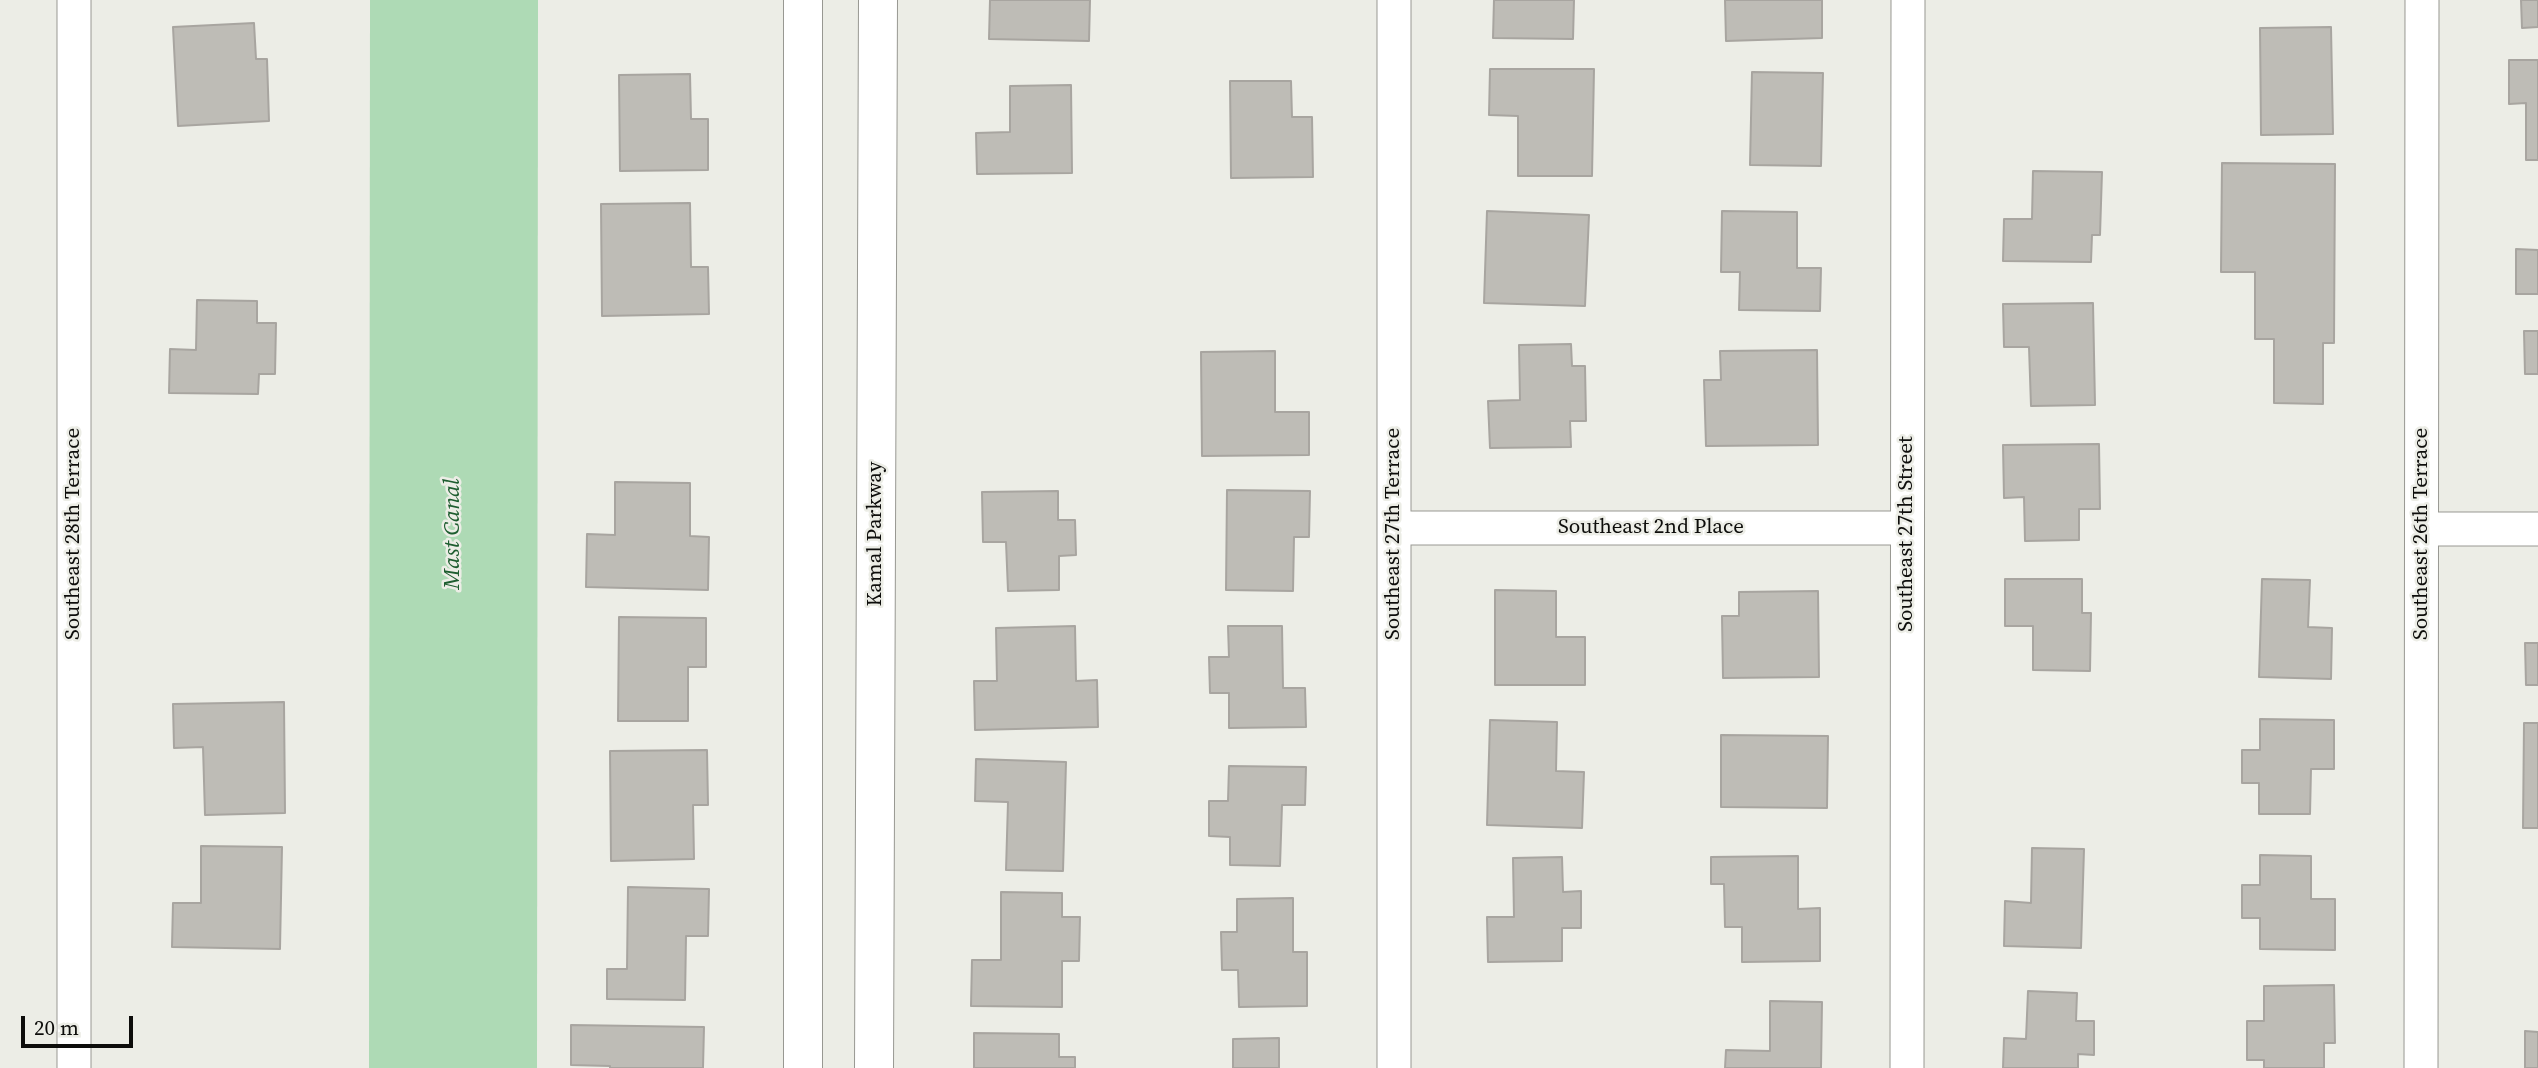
<!DOCTYPE html>
<style>
body{margin:0}
#map{position:relative;width:2538px;height:1068px;overflow:hidden;background:#ecede6;font-family:"Source Serif 4",serif}
canvas{display:block}
.scale{position:absolute;left:21px;top:1016px;width:112px;height:32px;box-sizing:border-box;border:4px solid #0d0d0b;border-top:0;padding-left:9px;font-size:21px;line-height:24px;white-space:nowrap;color:#0d0d0b;-webkit-text-stroke:5px #ecede6;paint-order:stroke}
</style>
<div id="map">
<canvas width="2538" height="1068"></canvas>
<div class="scale">20 m</div>
</div>
<script>
const ctx = document.querySelector('canvas').getContext('2d');
ctx.lineJoin = 'round';
function fill(path, color) {
  ctx.fillStyle = color;
  ctx.fill(path, 'evenodd');
}
function strokePath(path, color, width, dash) {
  ctx.strokeStyle = color;
  ctx.lineWidth = width;
  ctx.lineCap = dash ? 'butt' : 'round';
  ctx.setLineDash(dash || []);
  ctx.stroke(path);
}
function drawText(font, color, halo, rows, align = 'center') {
  ctx.font = font + ' "Source Serif 4",serif';
  ctx.lineWidth = 5;
  ctx.setLineDash([]);
  ctx.textBaseline = 'middle';
  ctx.strokeStyle = halo;
  ctx.fillStyle = color;
  for (const [text, x, y, turn = 0] of rows) {
    ctx.save();
    ctx.translate(x, y);
    ctx.rotate((+turn || 0) * Math.PI / 180);
    ctx.textAlign = isNaN(turn) ? turn : align;
    if (halo) ctx.strokeText(text, 0, 0);
    ctx.fillText(text, 0, 0);
    ctx.restore();
  }
}
const water = new Path2D(`
 M370 0H538L537 1068H369Z`);
const building = new Path2D(`
 M990 0H1090L1089 41 989 39Z
 M1494 0H1574L1573 39 1493 38Z
 M1725 0H1822V38L1726 41Z
 M2521 0H2538V27L2522 28Z
 M254 23 256 59H267L269 121 178 126 173 27Z
 M2331 27 2333 134 2261 135 2260 28Z
 M2509 60H2538V160H2526V103L2509 104Z
 M1490 69H1594L1592 176H1518V116L1489 115Z
 M1752 72 1823 73 1821 166 1750 165Z
 M690 74 691 119H708V170L620 171 619 75Z
 M1230 81H1291L1292 117H1312L1313 177 1231 178Z
 M1071 85 1072 173 977 174 976 133 1010 132V86Z
 M2222 163 2335 164 2334 343H2323V404L2274 403V339H2255V272H2221Z
 M2033 171 2102 172 2100 235H2092L2091 262 2003 261 2004 219H2032Z
 M690 203 691 267H708L709 314 602 316 601 204Z
 M1487 211 1589 215 1585 306 1484 303Z
 M1722 211 1797 212V268H1821L1820 311 1739 310 1740 272H1721Z
 M2516 249 2538 250V294H2516Z
 M197 300 257 301V323H276L275 374H259L258 394 169 393 170 349 196 350Z
 M2093 303 2095 405 2031 406 2029 347H2004L2003 304Z
 M2524 331H2538V374H2525Z
 M1571 344 1572 366H1585L1586 421H1570L1571 447 1490 448 1488 401 1520 400 1519 345Z
 M1817 350 1818 445 1706 446 1704 380H1721L1720 351Z
 M1275 351V412H1309V455L1202 456 1201 352Z
 M2099 444 2100 509H2079V540L2025 541 2024 497 2004 498 2003 445Z
 M615 482 690 483V536L709 537 708 590 586 587 587 534 615 535Z
 M1227 490 1310 491 1309 537H1294L1293 591 1226 590Z
 M1058 491V520H1075L1076 555 1059 556V590L1008 591 1006 542H983L982 492Z
 M2005 579H2082V613H2091L2090 671 2033 670V626H2005Z
 M2262 579 2310 580 2308 627 2332 628 2331 679 2259 677Z
 M1495 590 1556 591V637H1585V685H1495Z
 M1818 591 1819 677 1723 678 1722 616H1739V592Z
 M619 617 706 618V667H688V721H618Z
 M1075 626 1076 681 1097 680 1098 727 975 730 974 681H997L996 628Z
 M1228 626H1282L1283 688H1305L1306 727 1229 728V693H1210L1209 657H1229Z
 M2525 643H2538V685H2526Z
 M284 702 285 813 205 815 203 747 174 748 173 704Z
 M2260 719 2334 720V769H2311L2310 814H2259V783H2242V750H2260Z
 M1490 720 1557 722 1556 771 1584 772 1582 828 1487 825Z
 M2524 723H2538V828H2523Z
 M1721 735 1828 736 1827 808 1721 807Z
 M707 750 708 805H693L694 859 611 861 610 751Z
 M976 759 1066 762 1063 871 1006 870 1008 802 975 801Z
 M1229 766 1306 767 1305 805H1282L1280 866 1230 865V837L1209 836V801H1228Z
 M201 846 282 847 280 949 172 947 173 903H201Z
 M2032 848 2084 849 2081 948 2004 946 2005 901 2031 903Z
 M2260 855 2311 856V899H2335V950L2260 949V918H2242V885H2260Z
 M1798 856V909L1820 908V961L1742 962V927H1725L1724 884H1711V857Z
 M1562 857 1563 892 1581 891V928H1562V961L1488 962 1487 917H1514L1513 858Z
 M628 887 709 889 708 936H686L685 1000 607 999V969H627Z
 M1001 892 1062 893V917H1080L1079 961H1062V1007L971 1006 972 960H1001Z
 M1293 898V952H1307V1006L1239 1007 1238 970H1222L1221 932H1237V899Z
 M2334 985 2335 1043H2324V1068H2264V1060H2247V1021H2264V986Z
 M2028 991 2077 993 2076 1021H2094V1055L2078 1054V1068H2003L2004 1038 2026 1039Z
 M1770 1001 1822 1002 1821 1068H1725L1726 1050 1770 1051Z
 M571 1025 704 1027 703 1068H610V1066L571 1065Z
 M2525 1031 2538 1032V1068H2525Z
 M974 1033 1059 1034V1057H1075V1068H974Z
 M1279 1038V1068H1233V1039Z`);
const minor = new Path2D(`
 M1394 0V1068
 M1394 528H1907
 M2422 529H2538
 M74 1068V0
 M1907 1068 1908 0
 M2421 1068 2422 0`);
const tertiary = new Path2D(`
 M803 1068V0
 M874 1068 878 0`);
const streetNames = [
 ["Southeast 2nd Place",1651,528],
 ["Southeast 28th Terrace",74,534,-90],
 ["Kamal Parkway",876,534,-90],
 ["Southeast 27th Terrace",1394,534,-90],
 ["Southeast 27th Street",1907,534,-90],
 ["Southeast 26th Terrace",2422,534,-90]
];
const waterNames = [
 ["Mast Canal",453,534,-90]
];
fill(water, '#aedab5');
fill(building, '#bebcb6');
strokePath(building, '#a8a5a0', 2);
strokePath(minor, '#989892', 35);
strokePath(tertiary, '#989892', 40);
strokePath(minor, '#fff', 33);
strokePath(tertiary, '#fff', 38);
drawText('21px', '#0d0d0b', '#ecede6', streetNames);
drawText('italic 23px', '#1d5d2f', '#ecede6', waterNames);
</script>
